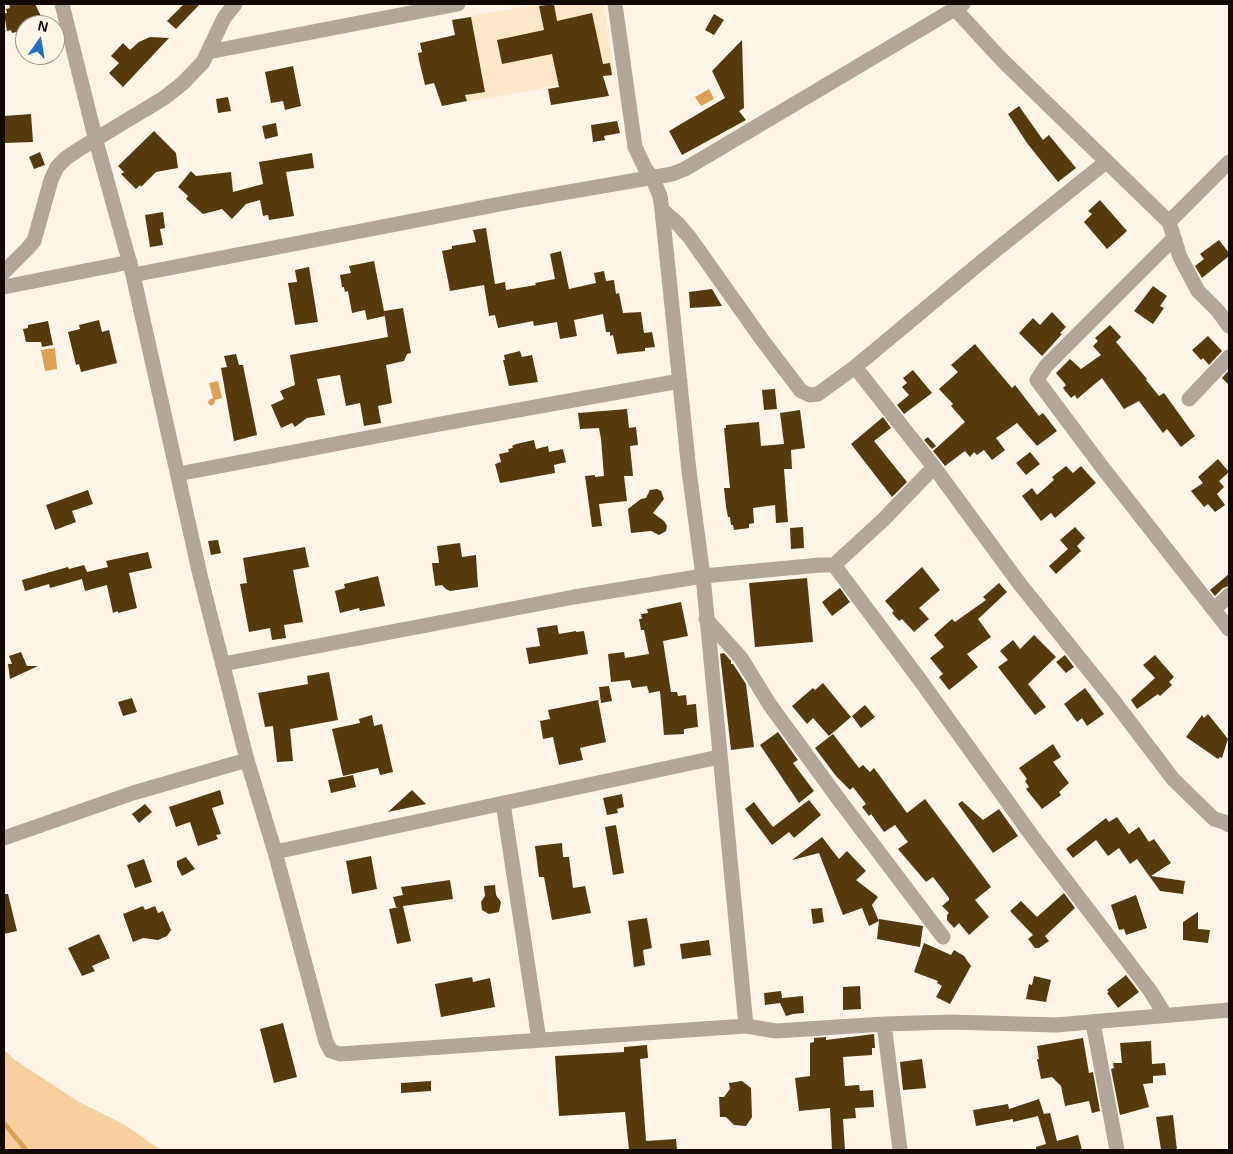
<!DOCTYPE html>
<style>
body{margin:0}
#map{position:relative;width:1233px;height:1154px;overflow:hidden;background:#fef4e8;font-family:Helvetica,sans-serif}
canvas{display:block}
.frame{position:absolute;inset:0;border:5px solid #120a02;pointer-events:none}
.north{position:absolute;left:15px;top:15px;width:50px;height:50px;box-sizing:border-box;background:#fef4e8;border:1px solid #a0968c;border-radius:50%;rotate:13deg;font-size:14px;font-weight:700;line-height:20px;text-align:center;color:#120a02}
.north::after{content:'';display:block;margin:auto;width:18px;height:22px;background:#1f71bf;clip-path:polygon(50% 0,100% 100%,50% 72%,0 100%)}
</style>
<div id="map">
<canvas width="1233" height="1154"></canvas>
<div class="frame"></div>
<div class="north">N</div>
</div>
<script>
const ctx = document.querySelector('canvas').getContext('2d');
ctx.lineJoin = 'round';
function fill(path, color) {
  ctx.fillStyle = color;
  ctx.fill(path, 'evenodd');
}
function strokePath(path, color, width, dash) {
  ctx.strokeStyle = color;
  ctx.lineWidth = width;
  ctx.lineCap = dash ? 'butt' : 'round';
  ctx.setLineDash(dash || []);
  ctx.stroke(path);
}
const built = new Path2D(`
 M538 4H604L614 75 467 102 451 20Z`);
const green = new Path2D(`
 M4 1050 15 1060 79 1102 125 1125 161 1150H4Z`);
const water = new Path2D(`
 M709 89 714 99 701 106 695 97Z
 M55 348 57 369 45 371 41 350Z
 M218 381 222 398 215 400 214 404 211 406 208 403 209 400 213 398 209 383Z`);
const stream = new Path2D(`
 M4 1123 26 1150`);
const building = new Path2D(`
 M9 4H35L41 16 40 25H25V30L12 33 11 30 7 31 4 13H7L6 9 10 8Z
 M184 4H200L176 29 167 21Z
 M554 4 557 21 592 13 603 64 610 63 612 75 603 76 609 96 551 105 548 89 559 87 552 54 502 64 497 40 544 30 539 6Z
 M714 14 724 20 714 35 705 30Z
 M471 17 485 92 465 95 467 101 442 106 434 83 425 85 419 60 418 53 422 52 420 43 455 35 452 20Z
 M150 37 169 38 123 87 109 73 119 63 111 56 123 43 130 50 139 42Z
 M742 40 744 108 739 111 746 120 682 155 669 131 725 98 712 71Z
 M293 66 301 106 285 110 283 101 271 103 265 72Z
 M228 97 231 111 218 113 216 99Z
 M1019 106 1043 140 1049 135 1076 168 1058 182 1027 143 1008 114Z
 M31 114 33 142 4 143V116Z
 M617 121 620 133 604 136 605 140 593 142 591 125Z
 M276 123 278 136 265 139 262 126Z
 M154 131 176 153 178 168 156 172 141 187 140 185 136 189 121 174 124 172 118 166Z
 M40 152 45 165 34 169 29 157Z
 M312 153 314 168 286 172 294 216 269 220 268 215 263 216 260 200 246 204 232 219 222 209 203 214 186 199 188 196 178 187 191 171 196 176 231 172 233 192 263 184 259 162Z
 M1100 200 1127 231 1107 249 1084 222 1092 214 1088 211Z
 M163 212 165 228 160 229 163 245 150 247 145 215Z
 M486 228 495 284 505 282 506 290 536 285 535 283 555 279 550 254 561 251 569 289 596 283 594 273 604 271 606 281 614 280 616 294 619 293 623 313 641 312 644 333 652 332 655 347 645 348V351L617 354 613 335 610 336V332H606L603 314 574 320 577 336 560 339 557 322 534 326 533 321 498 328 495 315 489 316 484 285 450 291 442 251 452 249V246L476 242 473 230Z
 M1219 240 1229 253V256L1202 278 1195 266 1204 259 1200 254Z
 M374 261 385 316 367 320 365 310 352 313 348 291 345 292 344 287H342L340 275 351 273 349 266Z
 M309 267 318 322 295 325 288 283 297 282 295 270Z
 M1153 286 1167 296 1160 306 1164 308 1153 324 1134 311Z
 M712 289 722 306 690 308 689 292Z
 M403 308 411 353 407 354 404 361 386 365 392 403 378 406 381 423 364 426 360 403 346 406 340 375 317 379 325 415 307 418 295 427 292 423 281 428 271 405 284 399 280 391 295 385 290 355 388 337 384 311Z
 M1052 312 1066 327 1060 333 1062 334 1042 356 1019 333 1033 318 1040 325Z
 M99 320 102 332 109 330 117 363 81 372 79 364 76 365 68 332 80 329 79 325Z
 M48 321 53 345 42 347 41 342H26L23 329 28 328V325Z
 M1110 325 1121 337 1116 342 1147 379 1146 380 1159 396 1164 393 1195 436 1181 447 1167 429 1163 433 1139 401 1124 409 1102 378 1077 399 1075 395 1071 398 1063 388 1066 385 1056 373 1070 359 1081 369 1101 355 1093 346 1098 341 1095 338Z
 M1208 336 1222 351 1209 365 1203 358 1201 360 1192 350Z
 M975 344 1012 388 1015 385 1039 416 1043 413 1057 431 1037 446 1017 423 996 438 1005 450 992 460 984 450 977 455 974 452 970 457 965 451 945 466 933 451 965 422 951 406 953 404 939 389 958 372 951 365Z
 M520 351 522 357 532 355 538 382 509 386 503 360H505L504 355Z
 M236 354 239 365H243L257 435 234 441 221 368 227 367 224 356Z
 M913 370 932 393 904 414 897 405 909 395 902 387 907 383 903 378Z
 M1229 370V385L1222 378Z
 M775 389 777 409 764 410 762 390Z
 M627 409 629 428 636 427 638 445 630 446 633 476H624L627 501 599 504 602 526 592 527 585 476 595 475V477L604 476 601 439 599 428 580 429 578 413Z
 M800 410 805 448 791 450 792 469H784L788 522 776 523 775 505 753 508 754 523 749 524V528L734 530 733 525H731L730 517H728L726 507 724 488H730L724 428H726V425L759 422 761 446 784 444 780 413Z
 M883 417 891 428 874 441 907 482 892 497 851 444Z
 M928 437 936 446 932 449 924 440Z
 M534 440 536 449 548 446 549 452 563 449 566 462 554 465 555 473 500 483 495 464 501 462 499 454 509 452 508 449 513 448 512 446 516 444Z
 M1030 452 1040 464 1026 475 1016 463Z
 M1218 459 1229 472 1219 481 1224 487 1217 494 1225 505 1215 512 1208 504 1204 507 1191 491 1203 483 1198 477Z
 M1066 466 1073 473 1081 466 1096 483 1055 518 1051 513 1041 521 1022 496 1032 488 1037 495 1054 480 1052 477Z
 M657 489 661 491 664 499 653 513 664 521 667 526 666 531 659 535 651 531 631 533 628 509 641 499 646 498 650 490Z
 M88 490 93 504 72 511 76 522 55 530 46 505Z
 M803 527 804 548 791 549 790 528Z
 M1075 527 1085 538 1077 546 1081 551 1056 574 1049 566 1068 549 1060 540Z
 M218 540 221 553 211 555 208 541Z
 M460 543 462 557 476 555 478 587 450 591 446 589 442 585 435 586 432 563H439L437 546Z
 M305 547 309 567 293 570 303 622 284 625 286 638 272 640 270 628 249 632 240 584 247 583 243 558Z
 M148 552 152 568 129 573 137 608 118 613V611L113 613 107 585 85 591 82 579 50 588 49 584 25 591 22 580 68 567 69 569 84 565 87 572 108 567 106 561Z
 M922 567 940 590 919 608 929 619 914 632 902 619 899 621 892 613 894 611 885 601Z
 M1229 574V586L1223 588 1215 596 1210 590Z
 M378 576 385 606 360 611 359 608 340 613 335 591 345 588 344 584Z
 M807 578 813 642 755 647 749 583Z
 M999 583 1007 592 978 619 991 637 967 654 978 667 949 690 939 677 943 674 930 658 944 647 934 635 952 619 955 622 986 600 983 597Z
 M840 588 850 602 832 616 822 602Z
 M681 602 688 636 663 641 671 692H677L678 696 686 695 687 705 696 704 698 727 684 729V734L664 735 660 691 649 693 647 686 632 688 630 680 611 682 608 654 624 652 625 658 649 654 644 630H641L639 619H642L641 614 648 613 647 609Z
 M557 625 559 634 576 631V632L584 631 588 654 529 664 526 648 540 646 537 628Z
 M1034 635 1056 657 1028 684 1046 707 1035 715 998 667 1008 660 1000 651 1013 640 1020 649Z
 M21 652 27 666H38L10 679 8 664H12L9 656Z
 M724 653 731 661V664H733L746 684 754 747 731 750 720 654Z
 M1065 655 1074 667 1066 673 1056 662Z
 M1155 655 1174 677 1169 682 1172 685 1160 696 1158 694 1137 709 1131 700 1155 678 1143 665Z
 M329 672 338 720 290 729 293 761 277 762 273 726 265 727 258 693 308 684 307 676Z
 M823 683 851 717 829 736 813 718 807 724 792 706 813 688 815 690Z
 M609 686 612 701 601 703 599 687Z
 M1085 688 1104 714 1087 726 1082 718 1077 722 1064 704Z
 M132 698 137 712 123 716 118 702Z
 M598 700 606 742 580 748 583 760 559 765 553 737 543 739 540 721 550 719 548 710Z
 M865 705 875 717 861 728 852 716Z
 M1208 714 1228 739 1222 758 1220 757 1218 759 1186 737 1202 715 1204 718Z
 M372 715 374 726 382 724 393 772 380 775 378 768 343 776 332 729 360 723 359 719Z
 M778 732 798 760 793 763 814 791 799 803 760 745Z
 M833 734 859 768 863 765 870 772 874 768 907 813 925 799 991 887 975 900 989 917 969 935 959 923 954 928 947 920V915L949 913 942 906 949 900V898L933 877 926 882 898 849 908 842 895 825 884 832 871 814 869 816 862 807 866 804 853 787 850 790 836 776 815 748Z
 M1053 744 1061 757 1053 762 1069 783 1059 792 1061 795 1042 809 1026 789 1029 787 1025 781 1027 779 1019 768Z
 M353 775 356 787 331 793 328 780Z
 M220 790 224 804 212 808 221 834 216 835 218 839 198 846 190 822 176 827 169 807Z
 M412 790 426 804 388 812Z
 M622 794 624 807 617 809 618 813 607 815 603 798Z
 M809 800 821 815 794 838 789 832 772 845 745 809 754 802 773 827Z
 M962 801 983 820 999 809 1018 836 993 853 958 804Z
 M145 804 152 812 139 823 132 814Z
 M1117 817 1129 834 1139 827 1149 842 1154 839 1171 863 1151 876 1185 881 1183 894 1160 891 1137 859 1130 864 1119 848 1108 856 1096 840 1073 858 1066 849 1106 818 1109 822Z
 M616 825 624 873 613 875 605 827Z
 M822 837 839 859 847 851 866 871 856 880 878 897 872 905 879 921V919L923 926 920 947 877 939 879 921 869 926 862 908 843 915 819 853 792 860Z
 M562 843 563 857H569L573 888 585 886 591 913 552 920 544 877H539L535 846Z
 M371 856 377 889 352 894 346 861Z
 M186 857 195 869 182 876 177 866V861Z
 M144 859 152 882 135 888 127 865Z
 M450 880 453 899 403 906 411 941 397 944 389 909 399 907H396L393 897 403 895 401 887Z
 M495 885 496 895 501 902 499 912 489 914 482 910 481 902 485 896 484 886Z
 M1064 893 1075 908 1045 936 1049 941 1039 948H1035L1028 939 1033 935 1010 911 1021 901 1037 917Z
 M4 894H8L17 931 4 934Z
 M1136 895 1147 928 1126 935 1124 929 1119 930 1111 905Z
 M143 906 145 910 155 906 158 913 163 911 171 930 167 936 158 940 143 938 133 942 123 914Z
 M822 908 824 922 813 924 811 909Z
 M1198 912V929L1210 930 1208 943 1183 940V922Z
 M647 918 652 948 643 950 645 965 634 967 628 921Z
 M99 934 110 958 92 966 95 971 82 976 68 948Z
 M709 940 711 955 682 959 680 944Z
 M924 943 951 955 954 950 964 956 971 966 950 1004 936 997 942 986 937 983 938 981 914 972Z
 M1126 975 1139 992 1118 1008 1107 993 1109 992 1107 990Z
 M1034 976 1051 980 1046 1002 1026 999 1029 984 1032 985Z
 M472 977 473 982 490 978 495 1007 441 1017 435 984Z
 M860 986 861 1009 843 1010V987Z
 M781 991 782 998 803 996 804 1013 793 1014 786 1016 780 1003 765 1005 764 993Z
 M283 1023 297 1077 274 1083 260 1029Z
 M874 1034 875 1048H872V1055L843 1057 845 1086 859 1085 860 1091 873 1090 874 1107 855 1108 856 1118 843 1119 845 1150H832L830 1108 799 1111 795 1078 810 1076V1043L814 1042V1038L826 1037V1040Z
 M1083 1038 1089 1073 1093 1072 1100 1111 1092 1113 1089 1101 1065 1106 1061 1086 1052 1077 1041 1079 1037 1059H1039L1037 1046Z
 M1151 1041 1152 1064 1165 1063 1166 1075 1153 1076V1083L1143 1084 1149 1107 1120 1115 1111 1069 1114 1068 1113 1063H1122L1120 1043Z
 M647 1045 648 1058 640 1059 646 1141 676 1139 677 1150H629L625 1112 559 1116 555 1056 624 1052V1047Z
 M922 1059 926 1088 903 1090 900 1062Z
 M431 1081V1091L401 1093V1083Z
 M742 1081 751 1088 752 1117 746 1126 734 1125 726 1117H720L719 1097H724L730 1089 729 1083Z
 M1039 1099 1044 1114 1050 1113 1057 1141 1078 1135 1082 1150H1036V1147L1046 1144 1038 1116 1013 1122V1119L976 1126 973 1110 1008 1104 1009 1109Z
 M1173 1115 1177 1150H1161L1156 1117Z`);
const minor = new Path2D(`
 M62 4 96 141 133 275 200 575 247 760 275 852 326 1042 331 1051 340 1054 746 1026 776 1031 884 1024 951 1022 1056 1025 1229 1010
 M615 4 635 147 645 168 652 177 660 196 662 210 689 471 703 576 746 1026
 M954 8 1002 60 1169 222 1180 257 1198 291 1218 311 1229 326
 M208 52 458 4
 M662 210 678 224 690 238 763 341 801 391 810 395 818 394 855 367 986 258 1106 162
 M1169 222 1229 162
 M1174 238 1046 366 1037 380 1102 467 1229 629
 M4 272 27 249 34 241 51 180 57 167 66 158 81 148 164 98 183 83 203 62 224 18 235 4
 M133 275 516 201 672 174 685 169 963 4
 M4 287 130 262
 M855 367 934 467 1019 583 1113 700 1173 779 1214 819 1224 822 1229 825
 M1189 399 1229 357
 M178 474 440 424 680 381
 M834 565 920 680 1035 840 1151 992 1165 1015
 M1215 609 1229 595
 M706 619 741 658 770 705 840 801 943 937
 M223 664 574 597 703 576 820 565H834L883 520 934 467
 M503 803 539 1040
 M4 838 133 793 247 760
 M275 852 719 757
 M1093 1023 1117 1150
 M884 1024 900 1150`);
fill(built, '#ffe7ca');
fill(green, '#f7ce9d');
fill(water, '#dca154');
strokePath(stream, '#dca154', 4.5);
fill(building, '#57390e');
strokePath(minor, '#b0a699', 15);
</script>
